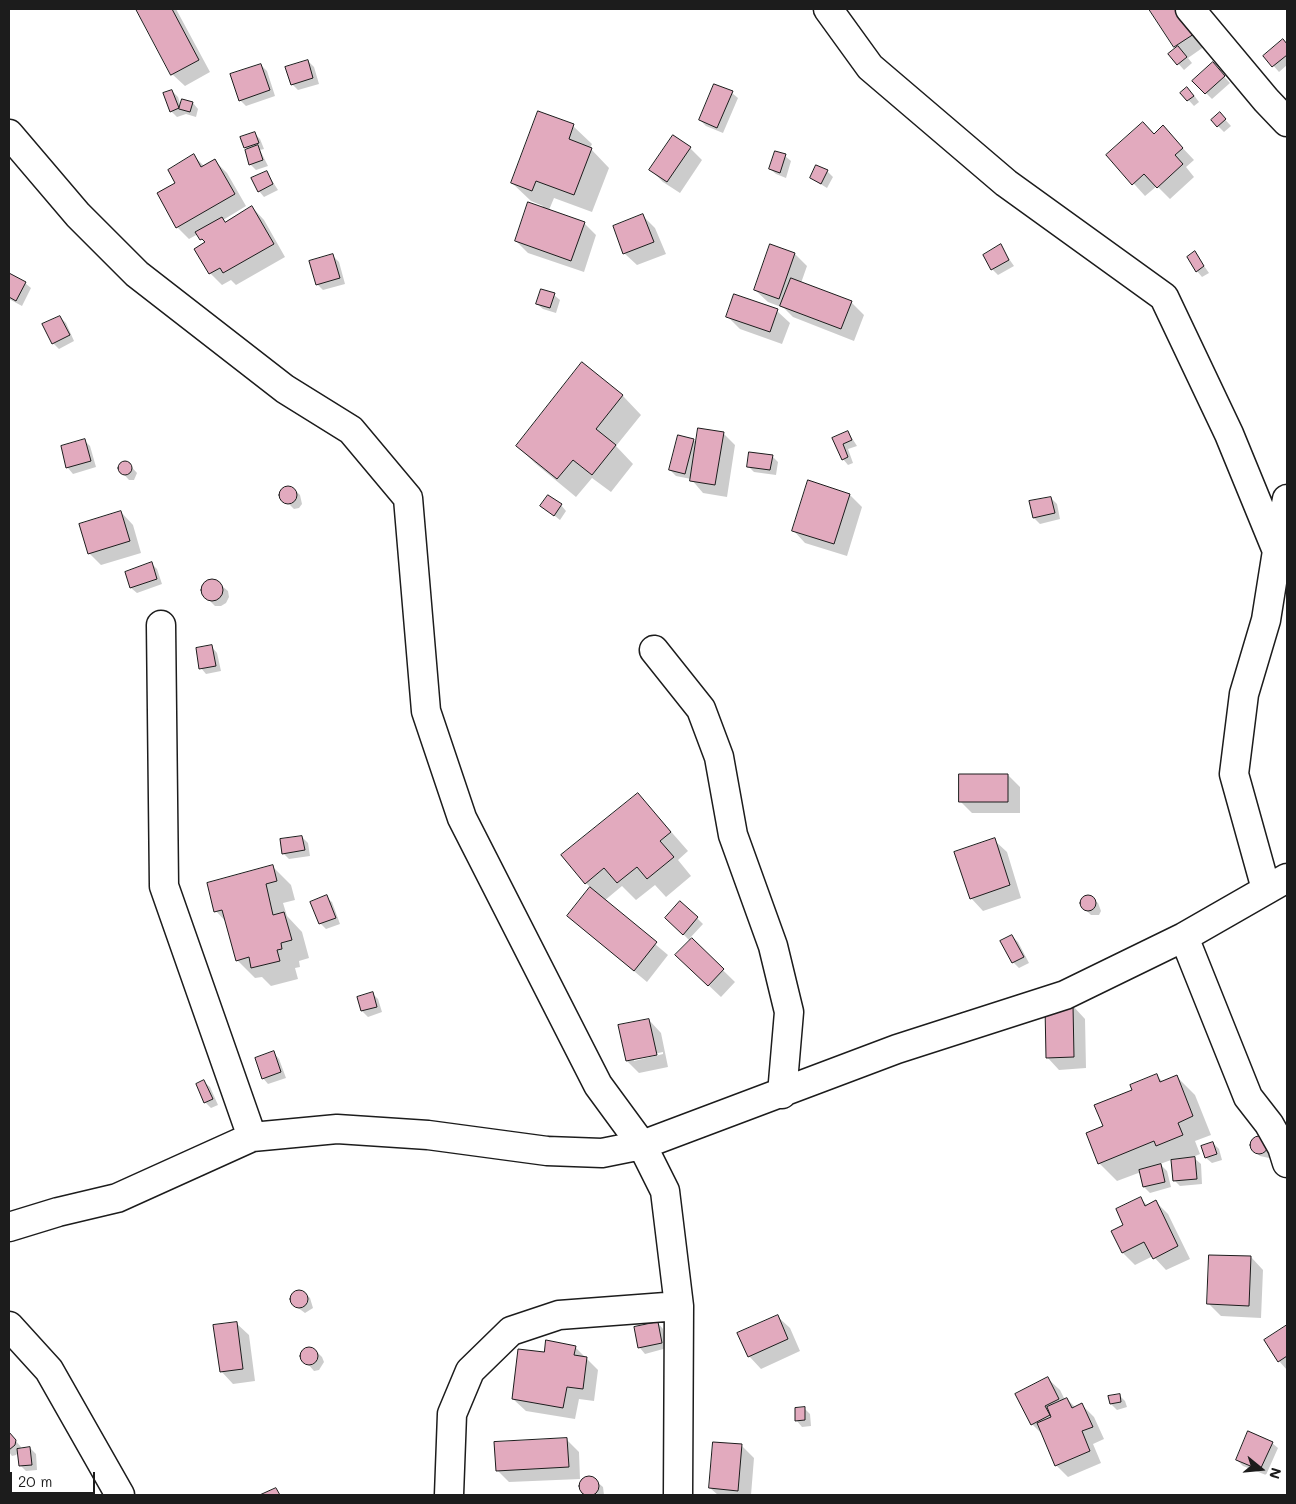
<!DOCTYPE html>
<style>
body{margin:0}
#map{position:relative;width:1296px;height:1504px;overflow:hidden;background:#fff;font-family:Mali,sans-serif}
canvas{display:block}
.frame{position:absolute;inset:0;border:10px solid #1c1c1c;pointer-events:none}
.north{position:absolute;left:1236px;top:1444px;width:50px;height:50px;-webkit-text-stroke:4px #fff;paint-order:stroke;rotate:107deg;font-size:14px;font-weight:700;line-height:20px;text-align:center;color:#1c1c1c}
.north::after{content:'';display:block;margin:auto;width:18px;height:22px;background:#1c1c1c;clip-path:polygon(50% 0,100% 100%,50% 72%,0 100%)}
.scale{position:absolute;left:10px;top:1472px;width:85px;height:22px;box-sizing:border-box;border:2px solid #1c1c1c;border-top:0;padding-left:6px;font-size:15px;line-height:18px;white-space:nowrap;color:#1c1c1c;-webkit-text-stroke:4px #fff;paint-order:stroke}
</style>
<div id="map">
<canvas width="1296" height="1504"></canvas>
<div class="frame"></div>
<div class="north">N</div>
<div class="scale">20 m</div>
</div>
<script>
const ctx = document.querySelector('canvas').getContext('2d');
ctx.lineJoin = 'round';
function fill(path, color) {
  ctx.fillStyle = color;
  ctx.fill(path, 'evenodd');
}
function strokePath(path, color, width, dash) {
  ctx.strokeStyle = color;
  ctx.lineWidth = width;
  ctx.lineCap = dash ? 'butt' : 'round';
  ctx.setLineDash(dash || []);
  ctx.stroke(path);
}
const shadow = new Path2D(`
 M138 9H176L210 72 185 86 172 74Z
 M1150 9H1184L1208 44 1188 58 1192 63 1184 70 1170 54 1177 48Z
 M1283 40 1287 45V65L1279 72 1265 56Z
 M308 61 314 67 319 84 298 90 292 84Z
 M261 65 267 71 275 96 246 106 240 100Z
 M1218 70 1230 83 1212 99 1194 81Z
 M172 91 178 97 181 107 193 103 198 109 196 117 186 114 177 117 171 111Z
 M732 93 738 98 723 133 706 126 700 120Z
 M1182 93 1193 94 1199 102 1194 106Z
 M1220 114 1231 126 1224 132 1213 121Z
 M573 126 592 144 590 148 609 168 592 212 554 198 549 210 584 223 596 235 584 272 528 253 516 241 543 206 531 201 512 183Z
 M1163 127 1194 160 1186 167 1194 177 1170 199 1157 186 1145 196 1108 155 1154 135Z
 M254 133 260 139 264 149 260 150 268 166 256 170 250 164 248 150 245 147Z
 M690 148 702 160 680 193 663 182 651 170Z
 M194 156 205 167 215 161 227 173 246 206 223 220 226 223 252 207 264 220 285 257 236 285 231 280 222 285 210 273 205 243 198 234 189 239 177 227V183Z
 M785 156 791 161 786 178 776 174 770 169Z
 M827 171 833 177 827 188 811 178Z
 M267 173 278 190 264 197 259 191Z
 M643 216 655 228 666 254 637 265 624 253Z
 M1000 246 1014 266 998 275 992 269Z
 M1195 253 1209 273 1202 277 1197 271Z
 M795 254 807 266 801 283 851 302 864 315 854 341 793 317 784 308 768 302 755 290Z
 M333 256 339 262 345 284 323 290 317 284Z
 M9 274 25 283 31 288 22 306 9 299Z
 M554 295 560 300 556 313 543 309 537 304Z
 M777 311 790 323 782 344 740 329 728 317Z
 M60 317 66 323 74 341 59 349 53 343Z
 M582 364 623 396 641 415 616 446 633 464 611 492 592 478 576 497 536 464 517 446Z
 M848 432 857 446 848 449 853 463 848 465 843 459 834 438Z
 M723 433 735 445 727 497 703 493 691 479 676 476 670 470 693 440 697 443Z
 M84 440 90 446 96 467 73 474 68 468 62 447Z
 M772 456 778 462 776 475 754 472 748 466Z
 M124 463H128L137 473 134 480H129L120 470Z
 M809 482 850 495 862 507 847 556 805 543 793 530Z
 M285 488 294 489 300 495 302 504 299 508 294 509 281 496Z
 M1051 498 1057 504 1060 519 1040 524 1034 518 1031 502Z
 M561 505 566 511 560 520 542 506Z
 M121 512 133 525 141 553 101 565 89 553Z
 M151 563 157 569 162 584 137 593 131 588 126 572Z
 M210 580 216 581 228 591 229 597 226 603 221 606H215L204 595 202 589 205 583Z
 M212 647 217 653 221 671 206 674 201 668Z
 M1008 775 1020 787V813H972L960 801Z
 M638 794 688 851 678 860 691 876 666 897 655 885 636 900 622 886 604 901 668 955 647 982 568 916 591 888 586 883Z
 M302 837 308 843 310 856 289 859 284 854Z
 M994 840 1007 852 1021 898 983 911 971 898Z
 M273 867 291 885 295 900 283 903 287 916 302 932 309 958 299 961 300 967 295 968 298 979 271 986 262 977 255 978 237 960 227 923 216 911Z
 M1088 896 1098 903 1101 911 1099 915H1091L1085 909 1082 901Z
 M326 897 332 902 340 924 326 929 320 923Z
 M667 918H697L703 924 690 938 735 982 721 997 689 967 690 941Z
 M1012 936 1018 942 1029 963 1019 968 1013 962Z
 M373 994 378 999 382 1012 368 1017 362 1011 359 998Z
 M1073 1006 1085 1019 1086 1068 1059 1070 1047 1057Z
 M649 1020 661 1033 668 1067 639 1073 627 1061ZM663 1052V1054L634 1061V1058Z
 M274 1053 279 1059 286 1078 268 1084 263 1078Z
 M1156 1075 1163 1082 1177 1077 1195 1095 1211 1135 1195 1141 1200 1154 1193 1157 1201 1164 1202 1184 1180 1186 1174 1180 1171 1160 1160 1164 1167 1171 1171 1187 1150 1193 1144 1187 1141 1172 1117 1181 1099 1163 1104 1127 1134 1090Z
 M204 1082 210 1087 218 1105 211 1108 205 1102Z
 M1257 1137H1261L1274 1151 1269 1158 1260 1156 1254 1150 1253 1140Z
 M1213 1143 1219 1149 1222 1160 1212 1163 1206 1158Z
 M1140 1198 1148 1206 1156 1202 1168 1214 1190 1259 1166 1270 1153 1256 1135 1265 1123 1253 1113 1231 1125 1225Z
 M1251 1257 1263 1270 1261 1318 1221 1316 1209 1304Z
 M295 1292H304L310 1298 313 1308 305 1313 297 1307 291 1301Z
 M777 1316 790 1328 800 1351 761 1369 749 1356Z
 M236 1323 249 1335 255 1381 233 1384 221 1371Z
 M658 1323 663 1329 667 1348 645 1354 640 1348 635 1328Z
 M1287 1327V1370L1279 1361 1266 1340Z
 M575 1347 598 1370 594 1401 579 1399 575 1419 526 1411 513 1399 545 1353Z
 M306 1349 316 1351 322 1357 324 1362 319 1370 314 1371 301 1356Z
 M1047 1378 1060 1390 1065 1400 1067 1399 1076 1408 1082 1405 1094 1417 1104 1439 1093 1444 1101 1463 1068 1477 1056 1465 1043 1435 1032 1424Z
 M1119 1395 1125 1401 1127 1407 1117 1410 1111 1404Z
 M804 1408 810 1414 811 1426 802 1427 797 1421Z
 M9 1433 21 1447 19 1450 30 1448 36 1454 37 1470 26 1471 20 1465 19 1451 16 1455 12 1456 9 1452Z
 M567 1440 579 1452 580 1479 509 1482 497 1470Z
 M1272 1443 1278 1448 1266 1475 1243 1466 1237 1460Z
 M742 1446 754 1458 751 1495H718L710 1488Z
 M586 1477H591L596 1481 603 1487 604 1495H583L579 1487 580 1481Z`);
const building = new Path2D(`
 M136 9H172L199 60 171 75Z
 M1149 9H1182L1197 32 1174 47Z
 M1283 39 1287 44V55L1272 67 1263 56Z
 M1178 46 1187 57 1177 65 1168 54Z
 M308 60 313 78 291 85 285 67Z
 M1213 62 1225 76 1205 94 1192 81Z
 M261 64 270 90 239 101 230 74Z
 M714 84 733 91 717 128 699 120Z
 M1187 87 1194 96 1187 101 1180 93Z
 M172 90 179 108 170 112 163 93Z
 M182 99 193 102 190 112 179 109Z
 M538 111 574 124 569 139 592 148 574 195 536 181 532 191 511 183Z
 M1220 112 1226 119 1217 127 1211 120Z
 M1143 122 1154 134 1163 125 1183 148 1175 155 1183 164 1157 188 1144 174 1132 185 1106 155Z
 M255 132 259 143 244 148 240 137Z
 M673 135 691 147 667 182 649 170Z
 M258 145 263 160 249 165 245 150Z
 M775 151 786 154 780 173 769 169Z
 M194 154 201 167 215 159 235 194 176 228 157 193 175 183 168 170Z
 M816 165 828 170 821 184 810 178Z
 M267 171 273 184 258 192 251 178Z
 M528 202 585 222 571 261 515 241Z
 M252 206 274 244 223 273 220 268 209 274 194 249 205 242 202 239 200 240 195 232 222 217 225 222Z
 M643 214 654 242 623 254 613 226Z
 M770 244 795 253 779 299 754 290Z
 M1001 244 1009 260 991 270 983 255Z
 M1195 251 1204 266 1196 272 1187 257Z
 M333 254 340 278 316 285 309 261Z
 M9 273 26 282 16 301 9 297Z
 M791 278 852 301 841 329 780 306Z
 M541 289 555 293 550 308 536 304Z
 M734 294 778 309 770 332 726 317Z
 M60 316 70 335 52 344 42 324Z
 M582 362 623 395 596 429 616 445 592 475 573 460 557 479 516 446Z
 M698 428 724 432 715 485 690 481Z
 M848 431 852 440 843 444 848 457 842 460 832 438Z
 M678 435 694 439 685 474 669 470Z
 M85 439 91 461 66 468 61 446Z
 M749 452 773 455 770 470 747 467Z
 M118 468a7 7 0 1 1 14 0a7 7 0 1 1-14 0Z
 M808 480 850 494 834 544 792 531Z
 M279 495a9 9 0 1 1 18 0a9 9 0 1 1-18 0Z
 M548 495 562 504 554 516 540 506Z
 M1051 497 1055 513 1033 518 1029 501Z
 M121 511 130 541 88 554 79 524Z
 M152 562 157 579 130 588 125 572Z
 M201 590a11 11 0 1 1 22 0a11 11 0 1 1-22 0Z
 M212 645 216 666 199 669 196 648Z
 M959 774H1008V802H959Z
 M638 793 671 832 660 841 674 857 647 879 637 867 617 883 604 868 585 884 561 855Z
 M302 836 305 850 282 854 280 839Z
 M995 838 1010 885 970 899 954 852Z
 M273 865 277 881 266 884 273 915 284 912 292 940 281 943 282 949 277 950 280 961 251 968 249 957 236 961 222 910 214 912 207 883Z
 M590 887 657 942 634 971 567 916Z
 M1080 903a8 8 0 1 1 16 0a8 8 0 1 1-16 0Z
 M327 895 336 918 319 924 310 902Z
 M680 901 698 917 683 935 665 918Z
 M1012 935 1024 957 1012 963 1000 941Z
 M692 938 724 969 708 986 675 955Z
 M373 992 377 1007 361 1011 357 997Z
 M1073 1005 1074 1057 1046 1058 1045 1006Z
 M649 1019 657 1055 626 1061 618 1025Z
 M274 1051 281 1072 262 1079 255 1058Z
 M1157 1074 1160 1082 1177 1075 1193 1116 1178 1123 1183 1135 1156 1146 1154 1141 1098 1164 1086 1133 1103 1126 1094 1105 1132 1090 1130 1085Z
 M204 1080 213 1099 204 1103 196 1084Z
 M1250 1145a9 9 0 1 1 18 0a9 9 0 1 1-18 0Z
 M1213 1142 1217 1154 1205 1158 1201 1146Z
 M1195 1157 1197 1179 1173 1181 1171 1160Z
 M1161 1164 1165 1182 1143 1187 1139 1170Z
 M1141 1197 1145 1206 1156 1200 1178 1246 1153 1259 1144 1242 1122 1253 1111 1231 1123 1225 1116 1209Z
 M1209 1255 1251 1256 1249 1306 1207 1304Z
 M290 1299a9 9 0 1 1 18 0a9 9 0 1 1-18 0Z
 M778 1315 788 1339 748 1357 737 1333Z
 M237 1322 243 1369 220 1372 213 1325Z
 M658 1322 662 1343 638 1348 634 1327Z
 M1287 1325V1356L1278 1362 1264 1340Z
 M546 1340 576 1346 574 1355 587 1357 583 1389 567 1387 563 1408 512 1399 518 1349 544 1352Z
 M300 1356a9 9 0 1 1 18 0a9 9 0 1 1-18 0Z
 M1048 1377 1059 1399 1045 1406 1050 1415 1031 1425 1015 1394Z
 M1120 1394 1121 1402 1110 1404 1108 1396Z
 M1067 1398 1072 1408 1082 1403 1093 1427 1082 1431 1090 1451 1055 1466 1037 1423 1051 1417 1047 1407Z
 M805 1407V1420L795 1421V1408Z
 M1248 1431 1273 1442 1260 1470 1236 1460Z
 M9 1432 16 1440 15 1445 9 1450Z
 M567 1438 569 1467 496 1471 494 1442Z
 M713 1442 742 1444 738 1491 709 1488Z
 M30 1447 32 1465 19 1466 17 1449Z
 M579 1486a10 10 0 1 1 20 0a10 10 0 1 1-20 0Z
 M276 1488 280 1495H260Z`);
const minor = new Path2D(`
 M828 9 870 67 1006 183 1164 297 1229 434 1277 551 1266 620 1244 694 1234 774 1266 889
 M1190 9 1266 100 1287 122
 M9 134 78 215 137 274 285 389 351 430 408 498 426 711 462 818 598 1085 642 1145 665 1191 679 1306 678 1495
 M1277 551 1287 499
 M161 625 164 886 252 1137
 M654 650 701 709 719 757 733 835 773 946 789 1012 782 1094
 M1184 937 1248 1097 1269 1124 1282 1147 1287 1163
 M9 1227 58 1212 117 1198 252 1137 337 1129 428 1135 547 1151 602 1153 642 1145 897 1049 1065 995 1184 937 1287 878
 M9 1326 49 1370 120 1495
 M449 1495 452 1414 470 1371 511 1331 559 1315 679 1306`);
fill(shadow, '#0003');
fill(building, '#e2aabe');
strokePath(building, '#1c1c1c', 1);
strokePath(minor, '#1c1c1c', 31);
strokePath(minor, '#fff', 28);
</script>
